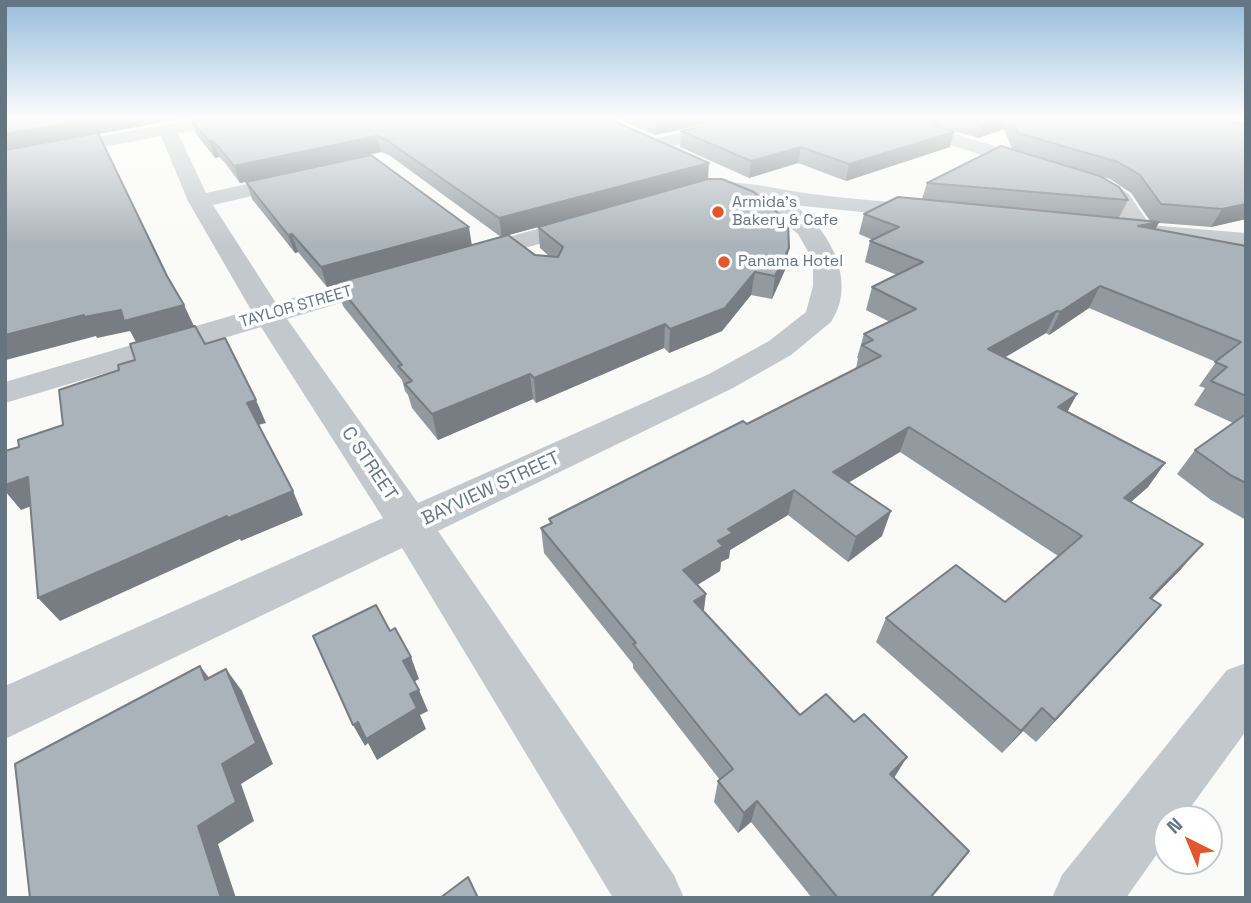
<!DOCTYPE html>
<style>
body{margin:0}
#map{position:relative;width:1251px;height:903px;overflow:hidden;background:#fafaf8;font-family:"Space Grotesk",sans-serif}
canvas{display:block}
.frame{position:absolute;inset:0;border:7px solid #657683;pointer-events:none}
.north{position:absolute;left:1153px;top:805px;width:70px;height:70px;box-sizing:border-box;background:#fff;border:2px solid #c1c8cd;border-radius:50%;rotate:317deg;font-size:19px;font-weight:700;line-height:28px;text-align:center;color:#657683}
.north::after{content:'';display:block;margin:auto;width:24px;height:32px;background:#e4572e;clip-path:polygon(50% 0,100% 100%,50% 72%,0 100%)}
</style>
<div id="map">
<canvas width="1251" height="903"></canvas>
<div class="frame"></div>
<div class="north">N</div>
</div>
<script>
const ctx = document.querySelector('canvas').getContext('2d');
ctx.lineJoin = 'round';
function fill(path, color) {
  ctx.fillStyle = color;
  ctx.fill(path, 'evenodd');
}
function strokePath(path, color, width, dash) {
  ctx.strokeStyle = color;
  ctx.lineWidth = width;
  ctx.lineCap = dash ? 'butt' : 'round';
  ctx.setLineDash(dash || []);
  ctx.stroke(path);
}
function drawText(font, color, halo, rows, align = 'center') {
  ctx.font = font + ' "Space Grotesk",sans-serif';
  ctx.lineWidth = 7;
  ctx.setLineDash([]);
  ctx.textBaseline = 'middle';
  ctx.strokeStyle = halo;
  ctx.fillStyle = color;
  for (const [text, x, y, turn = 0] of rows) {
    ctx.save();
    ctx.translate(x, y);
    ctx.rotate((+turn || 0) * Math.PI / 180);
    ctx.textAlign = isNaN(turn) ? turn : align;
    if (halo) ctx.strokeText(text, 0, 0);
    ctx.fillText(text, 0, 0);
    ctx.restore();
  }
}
const minor = new Path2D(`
 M196 119H284L275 124 178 133 206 193 301 172 309 173 312 178 309 183 213 205 276 303 389 271 399 273 403 279 399 285 287 319 418 503 709 374 769 341 806 312 813 286V260L798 234 753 197 725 194 696 198 688 196 685 191 688 186C731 176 769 188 812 194 851 199 891 202 931 205L939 207 943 212 939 217 931 219 793 205C830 227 858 283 831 322L791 355 733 388 438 531 674 875 684 898H613L402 548 5 739V686L383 518 261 327 5 403V382L251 310 188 201 161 136 5 166V154Z
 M741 119H775L772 123 652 151 642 145 645 141Z
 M939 129 1109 181 1129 194 1150 225 1246 233V249L1133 237 1112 203 1093 191 932 139 930 135 932 131Z
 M591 214 600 216 603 221 600 226 467 265 458 263 454 257 458 251Z
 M1246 663V731L1182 819H1167V840L1126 898H1052L1062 875 1227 670Z`);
const wall = new Path2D(`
 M190 119H609L708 179 785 270 772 299 751 295 722 331 669 353 664 348 536 403 533 399 438 440 412 408 408 395 405 391 402 380 343 306 337 284 327 287 298 252 295 253 252 199 246 182 472 245 501 237 389 155 381 152 240 183 225 163 219 157 215 158 196 134ZM538 227 540 248 550 257 535 255 508 235Z
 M619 119H728L655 135Z
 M735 119H1246V219L1211 227 1159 223 1155 230 1246 246V520L1211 500 1177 474 1195 450 1233 423 1194 405 1205 388 1199 386 1216 362 1089 308 1049 335 1046 333 1005 357 1077 394 1067 412 1165 463 1148 487 1131 502 1182 568 1152 599 1140 629 1036 742 1023 731 1002 753 876 642 886 618 1005 602 1058 556 900 452 849 482 882 536 848 562 788 515 730 550 729 558 721 562 720 571 697 585 704 611 800 715 894 778 930 898H812L751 822 738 833 714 802 718 781 720 780 633 668V664L544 553 541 528 550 524 549 519 747 424 856 369 858 358H857L864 334 890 322 866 310 872 287 897 275 865 262 870 241 873 240 859 234 864 214 922 199 927 183 1128 200 1119 218 1150 221 1131 193 1110 179 1012 149 1004 129 978 138 940 127 950 147 846 181 798 163 749 178 680 147 681 131Z`);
const shadedWall = new Path2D(`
 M89 119H181L5 151V134Z
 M659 119H728L655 135 656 120Z
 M932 119H942L940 126 931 128Z
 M994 119H1008L1004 129 978 138 983 123Z
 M954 132 950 147 846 181 849 164Z
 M377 136 381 152 240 183 234 166Z
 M209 141H213L219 157 215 158Z
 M801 147 798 163 749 178 751 161Z
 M709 163 708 180 502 237 499 218Z
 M1246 204V219L1211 227 1222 209Z
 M1159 222 1149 242 1138 226Z
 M469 227 472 246 327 287 321 267Z
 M292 234 298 252 295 253 288 235Z
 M789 248 785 270 772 299 775 276Z
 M755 272 751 295 722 331 669 353 670 329Z
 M1100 286 1089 308 1049 335 1060 312Z
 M184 305 194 326 136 342 130 331 97 338 96 336 6 360H5V335L84 315 121 310Z
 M1057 311 1046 333 979 373 988 349Z
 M665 324 664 348 536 403 534 378Z
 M530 374 533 399 438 440 432 414Z
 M1077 394 1064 418 1058 407Z
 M256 400 266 423 258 425 247 403Z
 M909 427 900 452 826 496 833 472Z
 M1165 463 1148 487 1107 523 1124 498Z
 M28 477 47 500 21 510 5 491V485Z
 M794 490 788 515 730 550 729 558 721 562 720 571 681 595 683 570 718 541 728 529Z
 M293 491 303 515 241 541 240 539 60 621 38 598 227 516Z
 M891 511 882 536 848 562 856 537Z
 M1203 544 1182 568 1129 622 1150 598Z
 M706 594 703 618 694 601Z
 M1161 605 1140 629 1036 742 1055 720Z
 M411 657 419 679 412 683 403 661Z
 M200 666 217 688 205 680Z
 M226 669 242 691 273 764 241 784 254 821 218 844 236 898H221L198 826 222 764Z
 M419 690 428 711 420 715 426 729 377 760 368 743 365 746 353 725Z
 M1042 708 1023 731 1002 753 1021 731Z
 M907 757 894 778 890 774Z
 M757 801 751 822 738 833 744 813Z`);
const building = new Path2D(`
 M5 119H89L5 134Z
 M190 119H609L709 163 499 218 385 139 377 136 234 166 219 147 213 141H209Z
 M735 119H932L934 125 954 132 849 164 801 147 751 161 681 131Z
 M971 119H994L983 123Z
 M1012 119H1219L1246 126V204L1222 209 1161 204 1140 175 1118 162 1018 133Z
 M98 133 167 276 184 305 124 321 121 310 84 317V315L5 335V150Z
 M1001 146 1100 176 1119 187 1128 200 927 183Z
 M371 155 469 227 321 267 292 234 288 235 246 182Z
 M708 179H722L754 192 788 222 789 248 775 276 755 272 725 308 670 329 665 324 534 378 530 374 432 414 405 384 412 381 398 366 402 365 336 283 508 235 535 255 558 257 563 247 538 227Z
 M898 197 1159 222 1138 226 1246 246V396L1211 381 1227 367 1215 362 1241 342 1100 286 1060 312 1057 311 988 349 1077 394 1058 407 1165 463 1124 498 1203 544 1150 598 1161 605 1055 720 1042 708 1021 731 886 618 956 565 1005 602 1082 536 909 427 833 472 891 511 856 537 794 490 728 529 733 533 718 541 723 546 683 570 706 594 694 601 800 715 826 694 854 722 864 714 907 757 890 774 969 851 930 898H838L757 801 744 813 718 781 733 769 633 644 636 643 541 528 552 523 549 519 743 421 747 424 881 356 862 345 873 340 864 334 916 309 872 287 923 262 870 241 899 227 864 214Z
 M195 326 205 344 225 338 256 400 247 403 293 491 228 518 227 516 38 598 28 477 5 485V451L19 447 18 440 63 425 59 390 119 370 118 365 135 360 130 344Z
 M1246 414V483L1232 476 1195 450Z
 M376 605 390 631 395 628 411 657 403 661 419 690 410 694 417 708 366 739 358 722 353 725 313 636Z
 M200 666 205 680 226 669 256 743 222 764 236 802 198 826 221 898H30L15 764Z
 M468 877 478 898H440Z`);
const markers = [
 [718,212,7,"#e4572e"],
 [724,262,7,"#e4572e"]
];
const farPoinames = [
 ["Armida's",732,203],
 ["Bakery & Cafe",732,221],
 ["Panama Hotel",738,262]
];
const farStreetnames = [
 ["TAYLOR STREET",296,307,-16]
];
const streetNames = [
 ["C STREET",369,464,56],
 ["BAYVIEW STREET",491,489,-25]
];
fill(minor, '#c3c8cc');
fill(wall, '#929a9f');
fill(shadedWall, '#777d82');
fill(building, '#aab3b9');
strokePath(building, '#777d82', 2);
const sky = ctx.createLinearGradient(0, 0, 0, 246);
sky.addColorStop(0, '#96bcdc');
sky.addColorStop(0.48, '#fdfdfc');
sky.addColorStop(1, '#fdfdfc00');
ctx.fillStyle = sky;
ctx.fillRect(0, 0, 1251, 246);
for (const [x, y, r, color] of markers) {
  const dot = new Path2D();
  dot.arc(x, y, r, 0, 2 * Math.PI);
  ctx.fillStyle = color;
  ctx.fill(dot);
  strokePath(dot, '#fff', 2.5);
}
drawText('16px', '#657683', '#fff', farPoinames, 'left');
drawText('16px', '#657683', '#fff', farStreetnames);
drawText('19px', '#657683', '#fff', streetNames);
</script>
